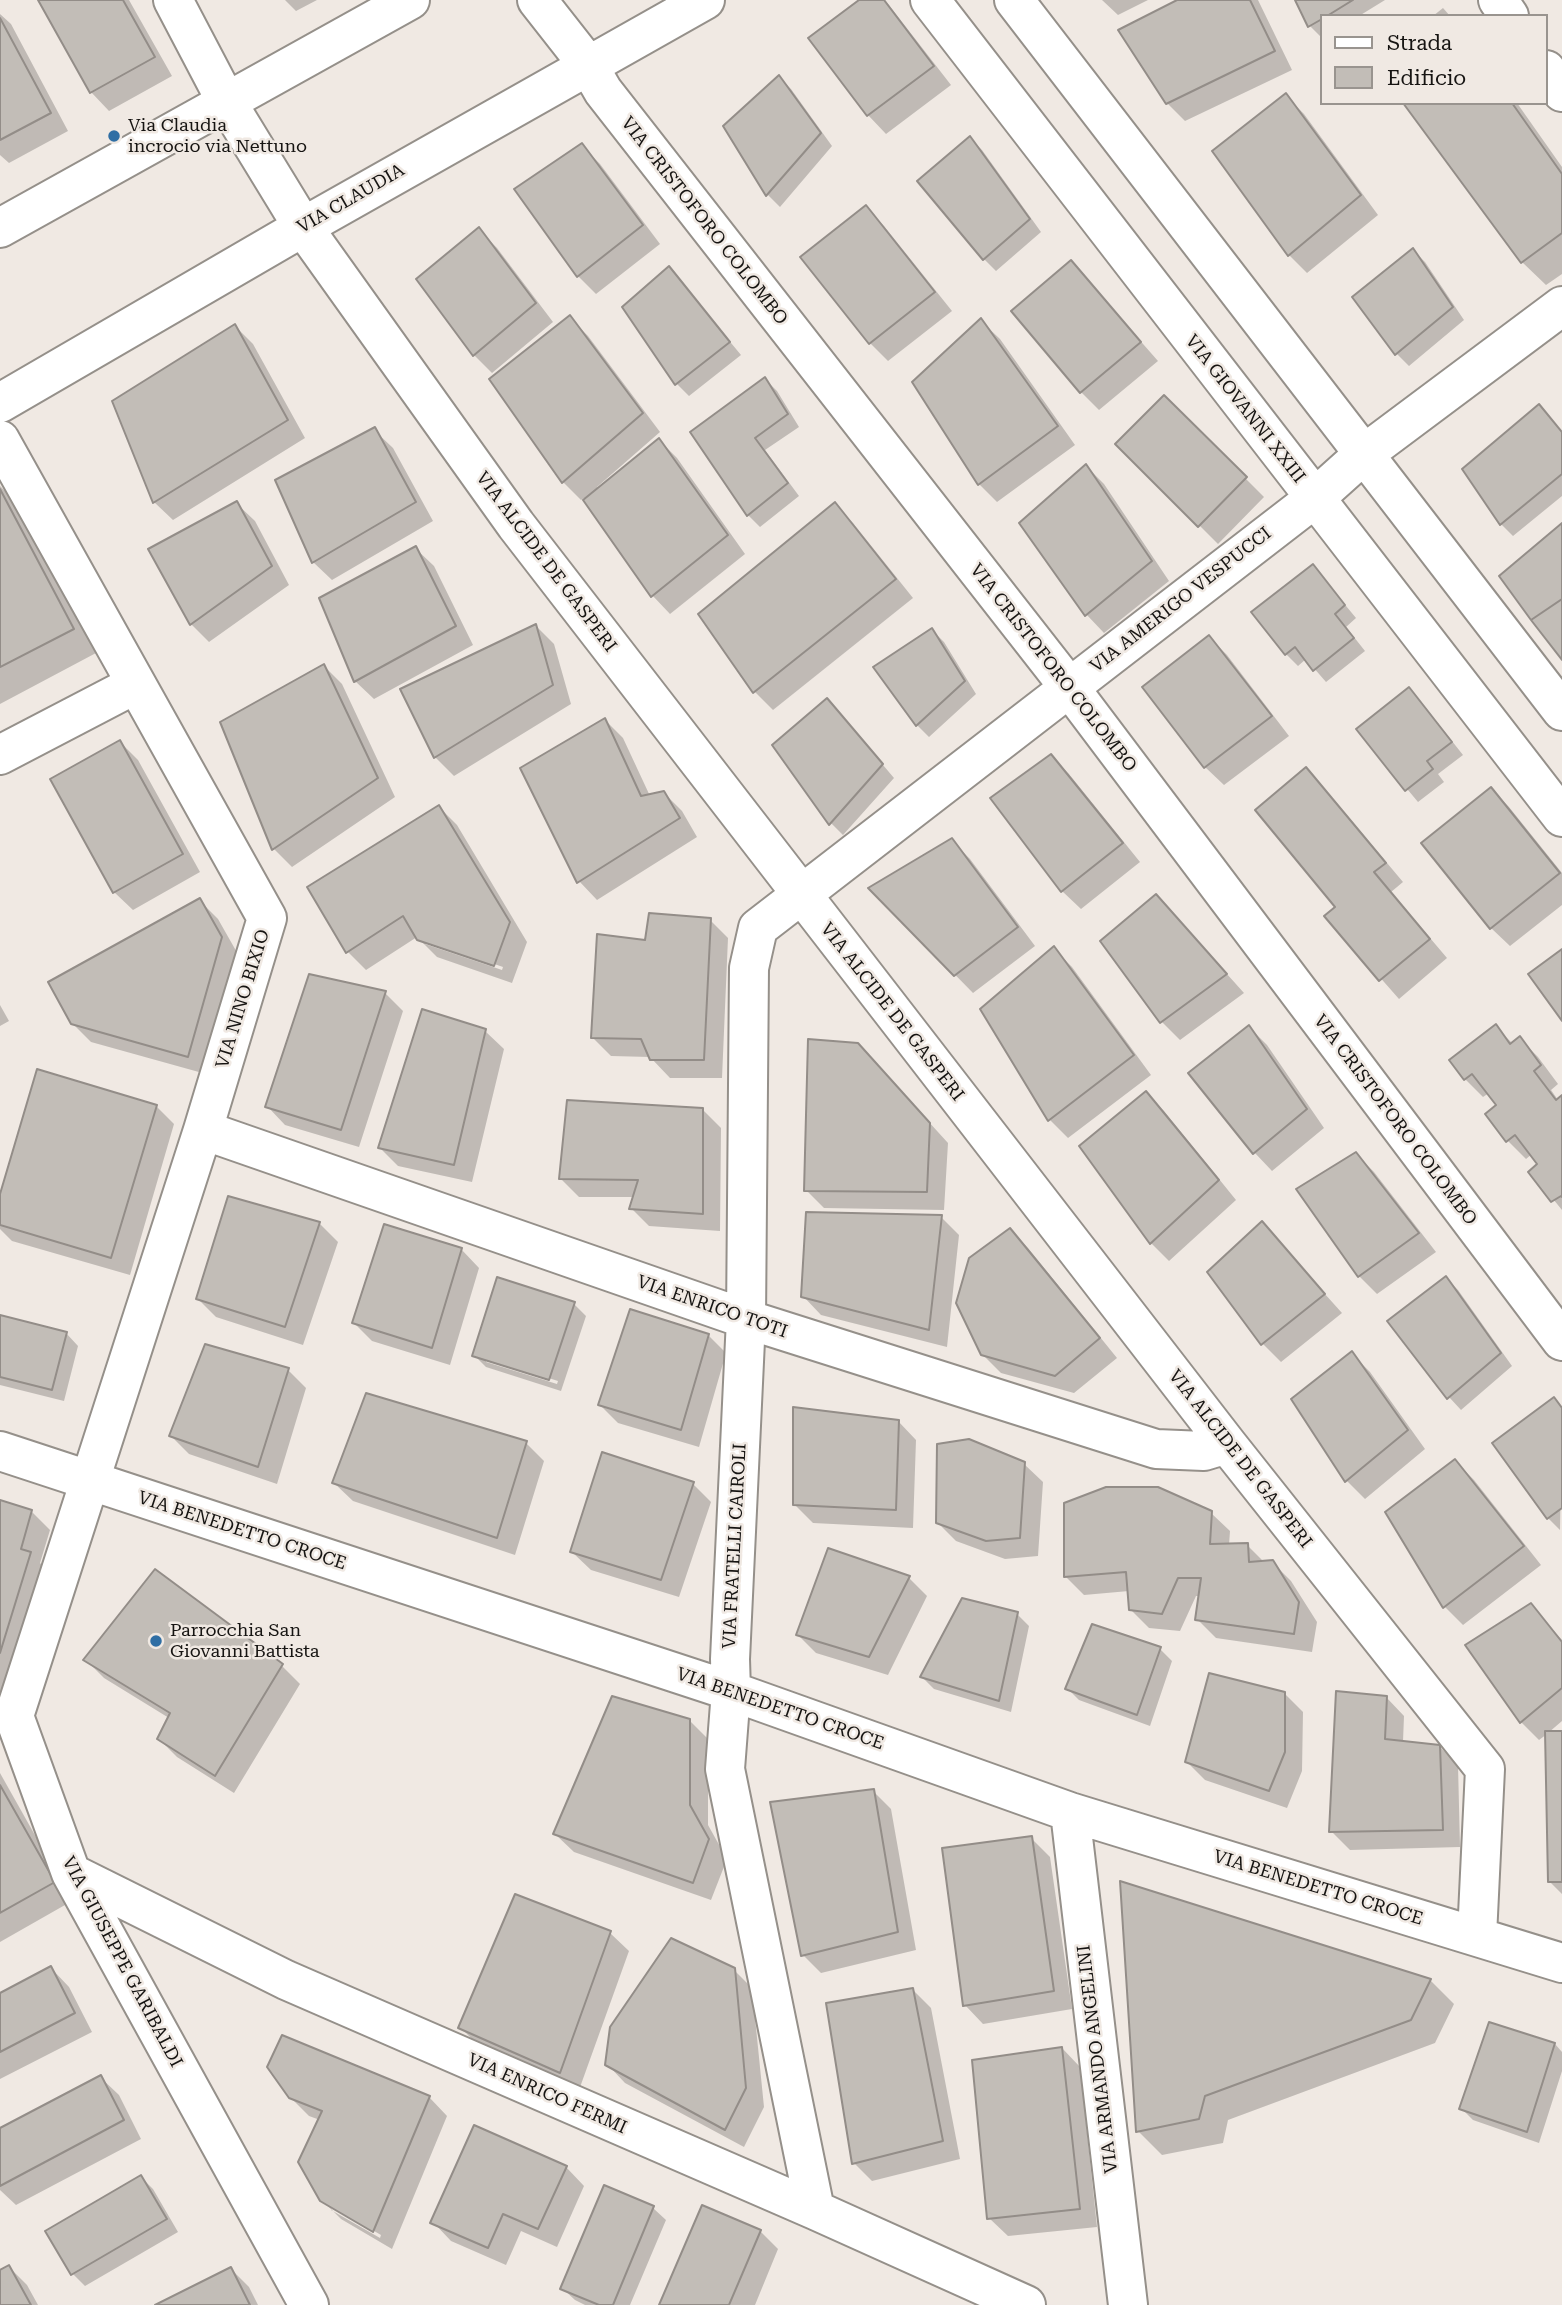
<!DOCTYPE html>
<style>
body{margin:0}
#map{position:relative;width:1562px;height:2305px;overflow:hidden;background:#f0e9e3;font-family:"Roboto Serif",serif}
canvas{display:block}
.legend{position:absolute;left:1320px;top:14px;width:228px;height:91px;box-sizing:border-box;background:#f0e9e3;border:2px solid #99948f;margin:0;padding:9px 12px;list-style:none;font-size:21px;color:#161412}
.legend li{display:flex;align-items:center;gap:14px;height:35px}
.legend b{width:35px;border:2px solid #99948f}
</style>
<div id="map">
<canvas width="1562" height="2305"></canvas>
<ul class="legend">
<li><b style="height:9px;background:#fff"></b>Strada</li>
<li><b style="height:19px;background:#c2bdb7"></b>Edificio</li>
</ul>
</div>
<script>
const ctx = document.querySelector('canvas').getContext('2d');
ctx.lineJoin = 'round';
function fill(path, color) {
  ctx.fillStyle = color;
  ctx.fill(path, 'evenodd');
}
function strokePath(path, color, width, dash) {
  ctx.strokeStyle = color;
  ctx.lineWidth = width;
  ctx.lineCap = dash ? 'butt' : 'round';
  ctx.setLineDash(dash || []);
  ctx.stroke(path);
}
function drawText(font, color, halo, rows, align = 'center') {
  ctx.font = font + ' "Roboto Serif",serif';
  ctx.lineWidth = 5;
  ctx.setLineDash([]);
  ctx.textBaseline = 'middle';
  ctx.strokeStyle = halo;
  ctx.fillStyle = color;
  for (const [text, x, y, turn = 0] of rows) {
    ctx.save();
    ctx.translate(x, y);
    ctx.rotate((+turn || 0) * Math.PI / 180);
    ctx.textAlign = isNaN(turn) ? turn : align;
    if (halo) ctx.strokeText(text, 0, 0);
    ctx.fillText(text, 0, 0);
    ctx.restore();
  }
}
const shadow = new Path2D(`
 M40 0H129L172 76 109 111 91 92Z
 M285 0H317L296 11Z
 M862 0H885L951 85 886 134 868 115 811 39Z
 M1102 0H1148L1118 15Z
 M1181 0H1258L1292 70 1185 121 1167 103Z
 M1297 0H1385L1359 16H1322V38L1310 26Z
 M1443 8 1450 16H1433Z
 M0 14 11 24 68 131 9 163 0 155Z
 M779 77 791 89 832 146 780 207 768 195 726 126Z
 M1285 95 1304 114 1378 215 1307 273 1289 255 1215 151Z
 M1405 103H1517L1562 167V274L1546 285 1522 262Z
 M970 138 982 150 1041 232 996 271 984 259Z
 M582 146 600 164 660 244 596 294 578 276 516 189Z
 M866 207 884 226 952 311 888 361 870 343Z
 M479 230 497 248 553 322 492 373 474 355 418 279Z
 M1413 250 1425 262 1464 320 1409 366 1397 354 1355 297Z
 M1071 262 1158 361 1099 410 1081 392Z
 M669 268 741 355 689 396 677 384 624 307Z
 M570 318 588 336 660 432 597 487 599 489 659 440 677 458 745 554 670 614 652 595 584 498 581 500 563 482 491 380Z
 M981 321 1000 339 1075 445 997 502 979 484Z
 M235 326 253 344 305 438 173 520 154 502Z
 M765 379 777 391 799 427 765 450 799 496 760 527 748 515 692 433Z
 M1164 397 1264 497 1218 544 1118 444Z
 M374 430 393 448 433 521 332 580 313 562Z
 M1562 432V496L1513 536 1501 524 1464 469Z
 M1086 466 1104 484 1169 581 1104 633 1086 614Z
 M0 486 17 503 96 653 0 704Z
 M236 503 255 521 289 585 209 642 191 624Z
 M835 505 853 523 913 598 773 710 754 691Z
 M415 548 434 566 473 645 374 699 355 681Z
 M1313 566 1356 618 1346 627 1365 651 1326 682 1306 659 1298 666 1286 654Z
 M536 626 554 644 571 704 454 776 435 757 402 690Z
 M932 630 944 642 976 694 929 737 917 725Z
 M1209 637 1227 655 1289 736 1224 785 1205 767 1144 687Z
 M324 666 342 684 395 797 292 867 274 849 222 723Z
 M1421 702 1463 755 1438 774 1444 782 1418 802 1358 730Z
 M839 713 894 778 843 835 831 823 775 745Z
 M605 720 623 738 650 796 664 793 682 811 697 837 597 900 579 881Z
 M120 742 138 760 200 872 133 910 114 892Z
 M1051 756 1069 774 1140 862 1081 909 1062 891Z
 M1306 769 1324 788 1403 882 1391 892 1447 958 1399 999 1326 916 1338 907Z
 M1491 789 1509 807 1562 873V905L1510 946 1491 928 1423 843Z
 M439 807 457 825 527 942 512 983 437 957 417 937 366 970 348 952ZM425 940 503 967 502 970 425 944Z
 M951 840 970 859 1035 946 973 993 870 888Z
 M200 901 218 919 239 956 206 1074 91 1042 72 1023Z
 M1174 915 1244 993 1180 1040 1162 1022 1102 941Z
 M710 920 728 938 722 1078H670L650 1057 611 1056 592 1037 647 942Z
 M1054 949 1072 967 1151 1075 1068 1138 1050 1120Z
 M385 993 403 1011 359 1147 285 1125 267 1106Z
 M0 1005 9 1021 0 1026Z
 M1249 1027 1267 1045 1324 1128 1272 1171 1254 1152Z
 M1496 1027 1513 1044 1520 1039 1538 1057 1558 1084 1551 1090 1558 1100 1562 1098V1210L1531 1172 1540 1164 1532 1154 1526 1159 1508 1141 1499 1106 1489 1093 1483 1097 1465 1079 1452 1061Z
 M485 1031 504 1049 472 1182 398 1166 380 1148Z
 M876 1064 948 1143 944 1210 824 1208 806 1190Z
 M1146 1093 1164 1111 1236 1200 1169 1261 1151 1243Z
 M156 1106 174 1124 130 1275 12 1241 0 1229V1201Z
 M702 1109 721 1128 720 1231 649 1226 631 1208 635 1197H579L560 1178Z
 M1356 1154 1374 1172 1436 1252 1377 1294 1359 1276 1298 1190Z
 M941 1217 959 1235 947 1347 821 1315 803 1296Z
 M319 1223 338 1242 303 1345 216 1317 198 1299Z
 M1262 1224 1342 1313 1281 1362 1263 1344 1209 1273Z
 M1010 1230 1028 1248 1117 1358 1074 1393 1001 1373 982 1354Z
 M461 1249 479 1268 450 1365 372 1341 354 1323Z
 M1446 1278 1458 1290 1512 1366 1461 1410 1449 1397Z
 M574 1304 586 1316 561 1391 486 1367 474 1355ZM486 1358 558 1381 557 1384 486 1362Z
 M0 1319 66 1333 78 1346 64 1401 0 1385Z
 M708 1335 726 1353 699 1447 618 1423 600 1405Z
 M1352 1354 1370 1372 1425 1449 1365 1499 1347 1481 1293 1399Z
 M288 1370 306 1388 277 1484 189 1454 171 1436Z
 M1554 1400 1562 1407 1560 1530 1548 1518 1495 1444Z
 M898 1421 916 1440 913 1528 813 1523 794 1504Z
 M526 1443 544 1461 515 1555 353 1501 334 1483Z
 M1455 1461 1474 1480 1541 1565 1463 1625 1445 1607 1387 1513Z
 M1024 1464 1043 1482 1038 1556 1005 1559 956 1541 938 1523Z
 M693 1484 711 1502 679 1597 591 1570 572 1552Z
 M0 1502 31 1511 50 1530 40 1563 48 1572 17 1673 8 1670 0 1697Z
 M1211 1513 1230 1531 1229 1545H1247L1265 1563 1272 1562 1291 1581 1317 1622 1312 1652 1216 1638 1197 1619 1201 1596H1196L1180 1631 1149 1628 1130 1609 1129 1591 1084 1595 1066 1577Z
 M829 1550 909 1578 927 1596 888 1675 816 1653 798 1635Z
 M1531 1605 1562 1640V1721L1548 1733H1562V1894L1550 1882 1547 1734 1539 1740 1521 1722Z
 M1017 1614 1029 1626 1011 1712 934 1689 922 1677Z
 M1160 1649 1172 1661 1150 1726 1079 1700 1067 1688Z
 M86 1660 282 1666 300 1684 234 1793 177 1757 159 1739 169 1718 104 1678Z
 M1285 1694 1303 1712 1302 1771 1287 1808 1205 1780 1187 1762Z
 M1386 1697 1404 1716 1403 1742 1439 1746 1458 1765 1460 1847 1350 1850 1331 1831Z
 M690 1721 708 1739V1825L727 1859 711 1900 574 1852 555 1834Z
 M0 1773 72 1901 0 1942Z
 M873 1791 891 1809 916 1950 821 1973 803 1955Z
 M1031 1838 1050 1857 1072 2009 983 2024 965 2005Z
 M1122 1883 1430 1980 1454 2004 1435 2043 1228 2120 1223 2143 1162 2155 1138 2131Z
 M610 1933 629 1951 579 2090 479 2046 460 2027Z
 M51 1968 69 1987 92 2032 0 2079V1995Z
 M734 1970 752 1988 764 2107 744 2147 625 2083 607 2064Z
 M913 1990 931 2008 960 2159 872 2181 854 2163Z
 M1555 2044 1562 2052V2071L1539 2143 1473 2120 1461 2108Z
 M1062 2048 1080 2067 1097 2227 1008 2236 989 2218Z
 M100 2077 119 2095 141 2139 16 2205 0 2190V2130Z
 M290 2097H429L447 2116 392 2249 341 2219 322 2200 320 2120 309 2116ZM331 2206 381 2235 380 2238 331 2210Z
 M566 2167 584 2186 557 2247 521 2231 506 2265 451 2241 433 2222Z
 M141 2177 153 2189 178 2232 85 2286 73 2274 48 2231Z
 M605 2187 653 2208 666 2220 630 2305H585L575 2300 562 2288Z
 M760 2231 778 2249 755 2305H661Z
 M9 2267 27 2285 38 2305H0V2272Z
 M231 2269 249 2287 258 2305H159Z`);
const building = new Path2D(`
 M38 0H123L155 57 90 93Z
 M859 0H884L934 66 867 116 808 38Z
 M1177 0H1250L1275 51 1166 104 1118 30Z
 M1295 0H1353L1327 16H1322V19L1308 27Z
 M0 18 51 113 0 140Z
 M779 75 821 133 766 196 723 126Z
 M1286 93 1361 195 1288 256 1212 151Z
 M1403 103H1512L1562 174V233L1521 263Z
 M970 136 1030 219 983 260 917 181Z
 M582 143 643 225 577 277 514 189Z
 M866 205 935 292 869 344 800 257Z
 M479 227 536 303 473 356 416 279Z
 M1413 248 1453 307 1395 355 1352 297Z
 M1071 260 1141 342 1080 393 1011 311Z
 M669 266 730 342 675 385 622 307Z
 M570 315 643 413 562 483 489 379Z
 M981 318 1058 426 978 485 912 382Z
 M235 324 288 420 153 503 112 401Z
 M765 377 788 414 755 438 788 483 747 516 690 432Z
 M1164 395 1247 477 1198 527 1115 444Z
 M1539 404 1562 432V474L1500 525 1462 469Z
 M375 427 416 502 312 563 275 480Z
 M659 438 728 535 651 597 583 500Z
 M1086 464 1152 561 1085 616 1019 523Z
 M0 489 74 629 0 667Z
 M237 501 272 566 190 625 148 549Z
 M835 502 896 579 753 693 698 614Z
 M1562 523V599L1531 620 1499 576Z
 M416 546 456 626 354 682 319 598Z
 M1313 564 1345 605 1335 614 1354 638 1313 671 1295 647 1285 655 1251 612Z
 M1562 599V660L1531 620Z
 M536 624 553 685 434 758 400 689Z
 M932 628 965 681 916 726 873 667Z
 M1209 635 1272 716 1204 768 1142 687Z
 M324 664 378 778 272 850 220 722Z
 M1409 687 1452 742 1427 761 1433 769 1405 791 1356 729Z
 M827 698 883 764 829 825 772 745Z
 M605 718 641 796 664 791 680 818 577 883 520 768Z
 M120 740 183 854 113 893 50 779Z
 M1051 754 1123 843 1061 892 990 798Z
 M1306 767 1386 863 1374 872 1430 939 1379 981 1324 916 1335 907 1255 810Z
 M1491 787 1560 873 1490 929 1421 843Z
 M439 805 510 922 494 966 417 940 403 916 346 953 307 887Z
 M952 838 1018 927 954 976 868 888Z
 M1156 894 1227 974 1160 1023 1100 941Z
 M200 898 222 937 188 1057 71 1024 48 982Z
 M649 913 711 918 704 1060H650L641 1039 591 1038 597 934 645 940Z
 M1054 946 1134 1055 1048 1121 980 1009Z
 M1562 949V1021L1528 974Z
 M309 974 386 991 341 1130 265 1107Z
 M422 1009 486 1029 454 1165 378 1148Z
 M1496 1024 1510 1044 1520 1036 1541 1065 1534 1071 1556 1100 1562 1095V1197L1561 1196 1551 1202 1528 1172 1537 1164 1515 1135 1506 1142 1485 1114 1496 1105 1472 1074 1464 1080 1449 1060Z
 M1249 1025 1307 1109 1253 1154 1188 1073Z
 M808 1039 858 1043 930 1123 927 1192 804 1191Z
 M37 1069 157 1105 111 1258 0 1225V1194Z
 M1146 1091 1219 1180 1150 1244 1079 1146Z
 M567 1100 703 1108V1214L629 1209 638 1180 559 1179Z
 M1356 1152 1419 1233 1358 1277 1296 1189Z
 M228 1196 320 1222 285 1327 196 1299Z
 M806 1212 942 1215 929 1330 801 1297Z
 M1262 1221 1325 1294 1261 1345 1207 1272Z
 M384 1224 462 1248 432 1348 352 1323Z
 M1010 1228 1100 1338 1055 1376 981 1355 956 1303 969 1258Z
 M1446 1276 1501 1353 1447 1399 1387 1321Z
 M497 1277 575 1302 549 1380 472 1356Z
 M630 1309 709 1334 681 1430 598 1405Z
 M0 1315 67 1332 52 1390 0 1377Z
 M205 1344 289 1368 258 1467 169 1436Z
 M1352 1351 1408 1430 1345 1482 1291 1399Z
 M366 1393 527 1441 497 1538 332 1483Z
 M1554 1397 1562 1408V1508L1547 1519 1492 1443Z
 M793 1407 899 1420 896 1510 793 1505Z
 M969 1439 1025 1462 1020 1538 986 1541 936 1523 937 1444Z
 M602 1452 694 1482 661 1580 570 1552Z
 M1455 1459 1524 1546 1443 1608 1385 1512Z
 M1106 1487H1158L1212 1511 1210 1544 1248 1543 1249 1562 1273 1560 1299 1602 1294 1634 1195 1620 1201 1578H1178L1162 1614 1129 1610 1126 1572 1064 1577V1503Z
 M0 1500 32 1510 21 1549 31 1552 0 1653Z
 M828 1548 910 1576 869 1657 796 1635Z
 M155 1569 283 1664 215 1776 157 1739 170 1713 83 1660Z
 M962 1598 1018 1612 999 1701 920 1677Z
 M1531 1603 1562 1642V1688L1520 1723 1465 1645Z
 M1092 1624 1161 1647 1137 1715 1065 1689Z
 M1209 1673 1285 1692V1752L1269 1791 1185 1762Z
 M1336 1691 1387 1696 1385 1739 1440 1745 1443 1830 1329 1832Z
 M612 1696 690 1719V1805L709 1839 693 1883 553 1834Z
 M1545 1731H1562V1882H1548Z
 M0 1785 55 1882 0 1913Z
 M874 1789 898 1932 801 1956 770 1802Z
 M1032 1836 1054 1991 963 2006 942 1848Z
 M1120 1881 1431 1979 1411 2020 1205 2096 1199 2119 1136 2132Z
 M515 1894 611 1931 560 2073 458 2028Z
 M671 1938 735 1968 746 2088 725 2130 605 2065 610 2027Z
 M51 1966 75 2013 0 2052V1993Z
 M913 1988 943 2141 852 2164 826 2003Z
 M1489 2022 1555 2043 1527 2132 1459 2109Z
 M282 2035 430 2096 373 2232 320 2201 298 2162 322 2111 289 2098 267 2067Z
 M1062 2047 1080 2209 987 2219 972 2060Z
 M101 2075 124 2120 0 2186V2128Z
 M474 2125 567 2166 538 2229 503 2214 488 2248 430 2223Z
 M141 2175 167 2219 71 2275 45 2231Z
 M604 2185 654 2206 613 2305H599L560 2289Z
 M702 2205 761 2230 729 2305H659Z
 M9 2265 31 2305H0V2270Z
 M231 2267 250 2305H155Z`);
const minor = new Path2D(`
 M173 0 226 101 303 227 516 525 1227 1444 1485 1769 1477 1936
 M537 0 588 65 603 91 1069 687 1562 1341
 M930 0 1562 817
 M1014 0 1562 711
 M1498 0 1509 16
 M1546 70 1562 92
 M0 228 410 0
 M0 403 303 227 705 0
 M0 440 267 918 203 1130 14 1716 71 1873 309 2305
 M0 755 136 684
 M203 1130 746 1319 1156 1449 1204 1451 1227 1444
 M0 1451 731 1691 1070 1812 1562 1963
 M1070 1812 1128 2305
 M71 1873 286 1980 815 2210 1026 2305
 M815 2210 725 1769 731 1691 730 1659 746 1319 749 968 758 928 1315 498 1364 454 1562 306`);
const markers = [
 [114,136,7,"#2f6ea4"],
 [156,1641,7,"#2f6ea4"]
];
const poiNames = [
 ["Via Claudia",128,126],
 ["incrocio via Nettuno",128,147],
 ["Parrocchia San",170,1631],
 ["Giovanni Battista",170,1652]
];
const streetNames = [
 ["VIA CLAUDIA",351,199,-30],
 ["VIA CRISTOFORO COLOMBO",704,221,52],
 ["VIA GIOVANNI XXIII",1245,409,52],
 ["VIA ALCIDE DE GASPERI",546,562,53],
 ["VIA AMERIGO VESPUCCI",1181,600,-38],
 ["VIA CRISTOFORO COLOMBO",1053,668,52],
 ["VIA NINO BIXIO",243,999,-73],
 ["VIA ALCIDE DE GASPERI",892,1012,52],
 ["VIA CRISTOFORO COLOMBO",1395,1120,53],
 ["VIA ENRICO TOTI",712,1307,19],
 ["VIA ALCIDE DE GASPERI",1240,1459,52],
 ["VIA BENEDETTO CROCE",242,1531,18],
 ["VIA FRATELLI CAIROLI",735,1546,-87],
 ["VIA BENEDETTO CROCE",780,1709,19],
 ["VIA BENEDETTO CROCE",1318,1888,17],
 ["VIA GIUSEPPE GARIBALDI",122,1962,62],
 ["VIA ARMANDO ANGELINI",1098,2059,-97],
 ["VIA ENRICO FERMI",547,2094,24]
];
fill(shadow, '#0003');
fill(building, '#c2bdb7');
strokePath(building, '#938d88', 2);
strokePath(minor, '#95908a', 42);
strokePath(minor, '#fff', 38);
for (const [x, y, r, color] of markers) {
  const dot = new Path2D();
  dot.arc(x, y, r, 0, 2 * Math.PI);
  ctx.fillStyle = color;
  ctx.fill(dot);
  strokePath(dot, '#f0e9e3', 2.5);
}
drawText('18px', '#161412', '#f0e9e3', poiNames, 'left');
drawText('18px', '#161412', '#f0e9e3', streetNames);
</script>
